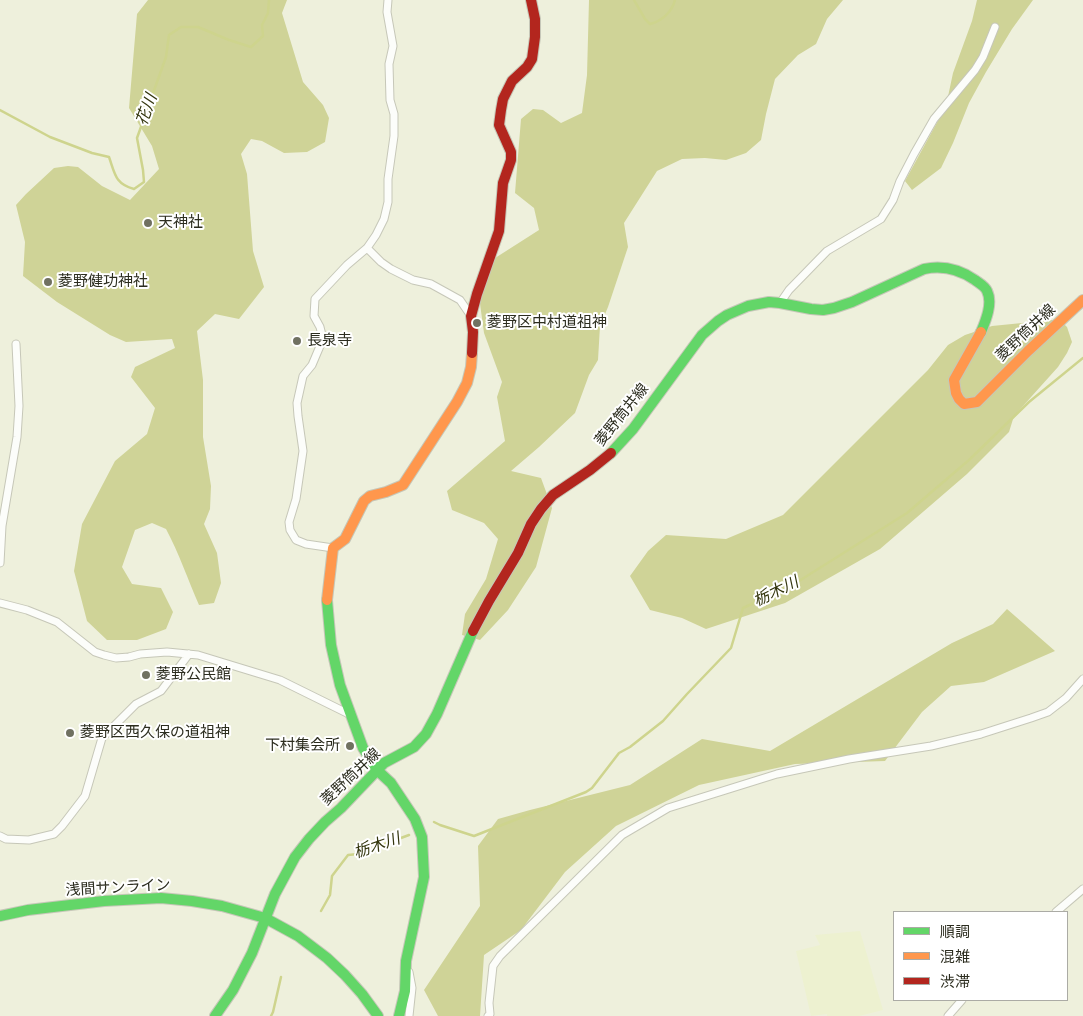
<!DOCTYPE html>
<meta charset="utf-8">
<style>
body{margin:0}
#map{position:relative;width:1083px;height:1016px;overflow:hidden;background:#eef0dc;font-family:Karla,"Noto Sans JP",sans-serif}
canvas{display:block}
.legend{position:absolute;left:893px;top:911px;width:175px;height:90px;box-sizing:border-box;background:#fff;border:1px solid #ababa5;margin:0;padding:6px 9px;list-style:none;font-size:15px;color:#2c2d1f}
.legend li{display:flex;align-items:center;gap:10px;height:25px}
.legend b{width:25px;border:1px solid #ababa5}
</style>
<div id="map">
<canvas width="1083" height="1016"></canvas>
<ul class="legend">
<li><b style="height:6px;background:#63d668"></b>順調</li>
<li><b style="height:6px;background:#ff974d"></b>混雑</li>
<li><b style="height:6px;background:#b3261e"></b>渋滞</li>
</ul>
</div>
<script>
const ctx = document.querySelector('canvas').getContext('2d');
ctx.lineJoin = 'round';
function fill(path, color) {
  ctx.fillStyle = color;
  ctx.fill(path, 'evenodd');
}
function strokePath(path, color, width, dash) {
  ctx.strokeStyle = color;
  ctx.lineWidth = width;
  ctx.lineCap = dash ? 'butt' : 'round';
  ctx.setLineDash(dash || []);
  ctx.stroke(path);
}
function drawText(font, color, halo, rows, align = 'center') {
  ctx.font = font + ' Karla,"Noto Sans JP",sans-serif';
  ctx.lineWidth = 4;
  ctx.setLineDash([]);
  ctx.textBaseline = 'middle';
  ctx.strokeStyle = halo;
  ctx.fillStyle = color;
  for (const [text, x, y, turn = 0] of rows) {
    ctx.save();
    ctx.translate(x, y);
    ctx.rotate((+turn || 0) * Math.PI / 180);
    ctx.textAlign = isNaN(turn) ? turn : align;
    if (halo) ctx.strokeText(text, 0, 0);
    ctx.fillText(text, 0, 0);
    ctx.restore();
  }
}
const built = new Path2D(`
 M860 931 883 1010 859 1016H827V1014L811 1016 796 951 820 945 815 935Z`);
const forest = new Path2D(`
 M148 0H287L282 13 303 82 323 105 329 118 325 142 307 152 284 153 262 141 251 139 241 154 247 174 253 251 264 287 239 319 215 314 197 331 203 380V437L211 486 210 509 204 524 217 553 221 583 214 603 199 605C188 580 179 553 166 529L152 523 135 530 122 567 132 584 161 588 173 612 166 629 137 640H107L87 621 74 571 82 524 115 461 147 434 155 408 131 377 135 367 175 348 172 339 126 342 110 335 57 302 23 276 25 242 16 205 26 194 54 168 68 166 78 167 102 186 130 200 159 169 152 146 129 108 137 14Z
 M589 0H843L827 19 816 44 798 55 775 79 766 114 761 140 746 153 726 160 705 158 682 159 657 171 624 223 628 247 608 307 600 326 598 360 589 375 575 413 539 447 511 471 541 478 552 508 536 567 508 610 480 640 462 635 465 614 486 579 498 539 484 523 452 510 447 491 505 441 497 397 502 382 484 333 478 289 492 260 539 230 534 208 515 193 521 119 533 109 543 110 561 123 582 113 587 75Z
 M977 0H1033L1012 29 986 72 969 103 953 143 941 168 912 190 905 181 946 106 953 73 972 21Z
 M1052 320 1062 322 1067 327 1072 342 1067 353 1058 367 1014 416 1009 432 967 474 880 549 785 603 706 629 682 618 650 610 630 576 648 551 666 535 726 539 783 515 928 370 948 345 965 335 992 326Z
 M1007 609 1055 651 984 682 951 686 922 712 885 761 795 764 699 785 616 826 565 872 521 930 484 955 480 1016H438L424 990 480 906 478 846 498 819 530 810 630 785 702 739 770 751 952 643 993 624Z`);
const stream = new Path2D(`
 M634 0 645 19 650 24C662 21 672 12 675 0
 M0 110 50 137 92 153 109 157C115 174 115 184 134 189L144 182 143 170 137 138 166 57 169 35 181 27H198L229 40 251 47 263 36 262 25 268 13 269 0
 M434 822 440 825 474 836 586 792 592 788 619 753 630 747 663 721 687 694 731 648 743 608 791 586 907 513 969 460 1029 402 1083 358
 M321 911 330 895 332 876 348 855 358 854 409 835
 M271 1016 273 1012 281 977`);
const street = new Path2D(`
 M367 248 381 262 391 269 413 280 431 284 460 300 471 316
 M780 303 789 290 827 251 881 219 893 200 900 181 914 154 934 119 975 70 983 57 995 27
 M333 548 306 544 296 540 290 530 289 522 296 499 303 451 298 416 297 403 303 376 312 365 323 339 320 327 314 316 315 299 347 265 367 248 376 235 384 219 388 202V179L394 136V114L390 100 389 64 393 46 387 12 388 0
 M0 563 2 526 17 437 19 406 16 344
 M0 603 27 610 57 622 95 652 104 655 116 658 129 657 140 654 167 652 198 655 280 680 351 715
 M0 836 6 839 29 840 54 834 62 826 85 796 102 738 136 704 161 691 189 654
 M1056 912 1083 889
 M409 972 412 988 409 1016
 M488 1016 490 1014 489 1003 493 966 500 956 622 835 668 808 777 774 849 759 931 746 981 734 1031 718 1048 712 1066 698 1083 679
 M948 1016 962 1000`);
const fast = new Path2D(`
 M611 453 633 429 702 335 718 321 727 315 748 306 769 302 780 303 811 309 823 310 834 308 852 302 924 269C943 265 959 269 975 280 979 283 985 286 987 291 993 303 986 320 981 332
 M327 600 331 645 340 685 363 748 377 770 391 783 415 819 422 837 424 877 406 961 405 991 399 1016
 M0 916 28 910 104 901 161 898 192 901 222 906 265 918 298 936 327 958 345 975 362 994 378 1016
 M215 1016 233 990 252 953 275 894 295 857 309 839 325 822 341 808 384 763 414 747 426 734 437 714 473 631`);
const slow = new Path2D(`
 M981 332 954 380 956 393 959 399 964 404 977 402 1028 351 1083 300
 M327 600 333 548 345 539 364 501 370 496 386 492 403 485 457 402 467 383 471 367 472 353`);
const jam = new Path2D(`
 M472 353 473 332 471 316 477 294 499 231 503 183 511 160V152L499 125 501 110 503 99 512 81 527 67 532 59 535 37V19L531 0
 M473 631 489 601 518 553 531 524 541 509 553 495 590 470 611 453`);
const markers = [
 [148,223,5,"#707161"],
 [48,282,5,"#707161"],
 [477,323,5,"#707161"],
 [297,341,5,"#707161"],
 [146,675,5,"#707161"],
 [70,733,5,"#707161"],
 [350,746,5,"#707161"]
];
const poiNames = [
 ["天神社",158,223],
 ["菱野健功神社",58,282],
 ["菱野区中村道祖神",487,323],
 ["長泉寺",307,341],
 ["菱野公民館",156,675],
 ["菱野区西久保の道祖神",80,733],
 ["下村集会所",340,746,"right"]
];
const streetNames = [
 ["菱野筒井線",1026,333,-43],
 ["菱野筒井線",622,415,-51],
 ["菱野筒井線",351,777,-43],
 ["浅間サンライン",118,888,-3]
];
const waterNames = [
 ["花川",147,110,-70],
 ["栃木川",776,592,-26],
 ["栃木川",377,846,-19]
];
fill(built, '#edf1d0');
fill(forest, '#cfd397');
strokePath(stream, '#ced48d', 2.5);
strokePath(street, '#c6c7b8', 9);
strokePath(fast, '#c6c7b8', 12);
strokePath(slow, '#c6c7b8', 12);
strokePath(jam, '#c6c7b8', 12);
strokePath(street, '#fcfdfa', 7);
strokePath(fast, '#63d668', 10);
strokePath(slow, '#ff974d', 10);
strokePath(jam, '#b3261e', 10);
for (const [x, y, r, color] of markers) {
  const dot = new Path2D();
  dot.arc(x, y, r, 0, 2 * Math.PI);
  ctx.fillStyle = color;
  ctx.fill(dot);
  strokePath(dot, '#fff', 2);
}
drawText('15px', '#2c2d1f', '#fff', poiNames, 'left');
drawText('15px', '#2c2d1f', '#fff', streetNames);
drawText('italic 16px', '#33350d', '#fff', waterNames);
</script>
